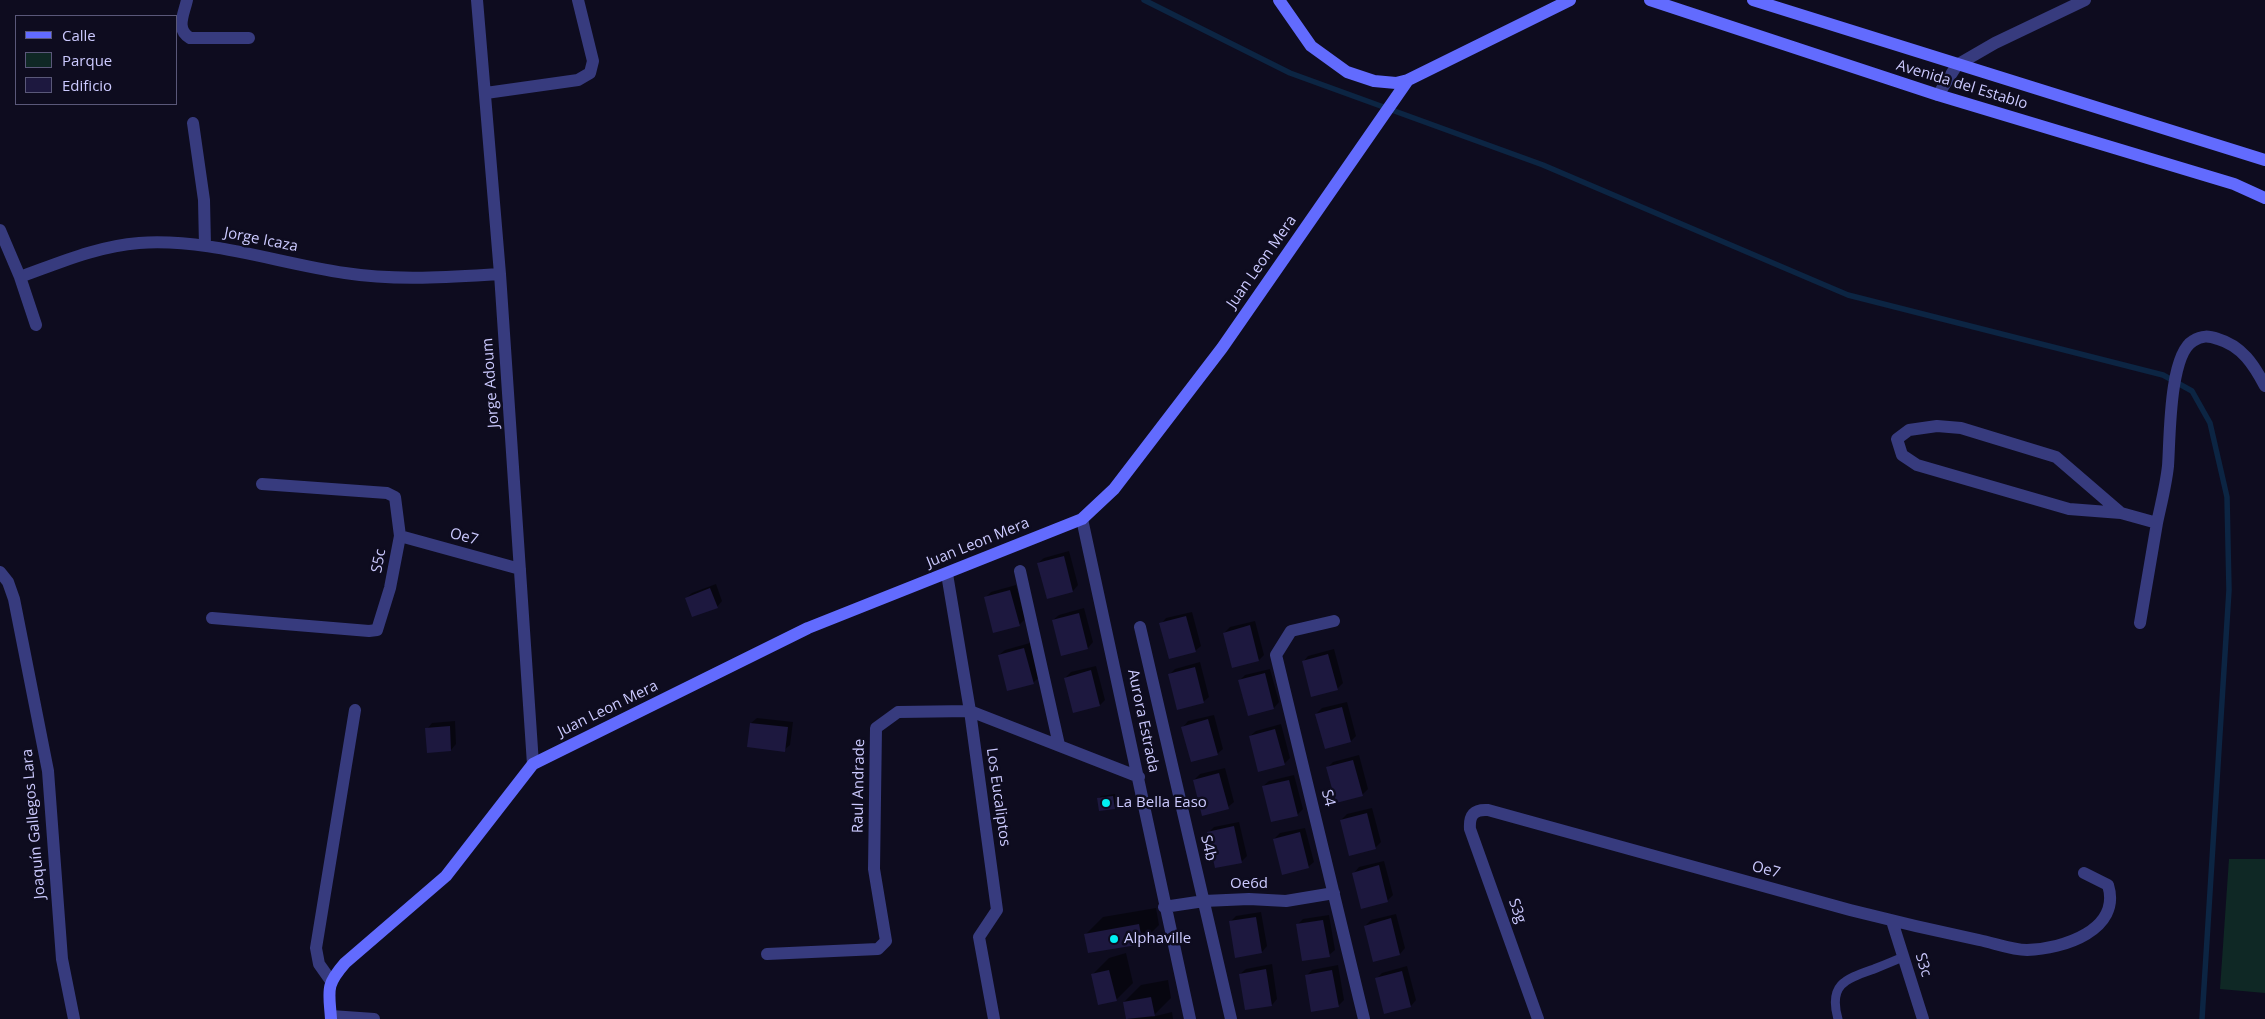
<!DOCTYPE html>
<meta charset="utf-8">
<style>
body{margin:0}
#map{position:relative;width:2265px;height:1019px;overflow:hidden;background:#0e0c1f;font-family:"Open Sans",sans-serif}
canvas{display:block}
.legend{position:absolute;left:15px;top:15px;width:162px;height:90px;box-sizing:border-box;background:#0e0c1f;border:1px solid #5a5879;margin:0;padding:6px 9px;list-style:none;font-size:15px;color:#cccaff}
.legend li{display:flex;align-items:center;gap:10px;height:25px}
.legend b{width:25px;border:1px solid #5a5879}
</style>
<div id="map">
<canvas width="2265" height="1019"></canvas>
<ul class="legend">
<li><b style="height:6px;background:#626bfe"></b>Calle</li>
<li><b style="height:14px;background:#0f2825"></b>Parque</li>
<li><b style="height:14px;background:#1d183f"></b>Edificio</li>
</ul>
</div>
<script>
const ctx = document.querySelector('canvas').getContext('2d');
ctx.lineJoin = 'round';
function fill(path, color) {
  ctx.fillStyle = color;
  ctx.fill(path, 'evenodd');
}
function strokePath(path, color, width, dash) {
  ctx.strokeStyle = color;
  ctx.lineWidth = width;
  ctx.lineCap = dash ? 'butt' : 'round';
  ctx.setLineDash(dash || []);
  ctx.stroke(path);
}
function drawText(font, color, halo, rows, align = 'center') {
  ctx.font = font + ' "Open Sans",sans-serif';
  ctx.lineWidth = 5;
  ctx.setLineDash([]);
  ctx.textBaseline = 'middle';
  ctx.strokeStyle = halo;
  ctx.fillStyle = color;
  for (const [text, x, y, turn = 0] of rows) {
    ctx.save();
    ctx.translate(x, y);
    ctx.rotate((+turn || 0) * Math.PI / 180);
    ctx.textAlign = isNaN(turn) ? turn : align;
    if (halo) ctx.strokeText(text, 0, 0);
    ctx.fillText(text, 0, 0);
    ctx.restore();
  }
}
const green = new Path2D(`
 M2229 859H2265V993L2220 989Z`);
const shadow = new Path2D(`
 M1069 551 1078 585 1073 591 1048 597 1038 563 1044 558Z
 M716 584 722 601 717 607 686 598 692 593Z
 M1016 585 1025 619 1019 625 985 598 991 592Z
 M1084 608 1093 642 1088 648 1062 654 1053 620 1059 615Z
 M1192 612 1201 646 1195 651 1161 624 1166 618Z
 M1255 621 1264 655 1259 660 1224 633 1230 627Z
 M1030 643 1039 677 1033 683 999 655 1005 650Z
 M1334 649 1343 683 1337 689 1303 662 1308 656Z
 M1200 662 1209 697 1203 702 1169 675 1175 669Z
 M1096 666 1105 700 1100 705 1065 678 1071 672Z
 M1270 669 1279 702 1274 708 1248 715 1239 681 1245 675Z
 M1347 702 1356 736 1351 741 1316 714 1322 708Z
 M1214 715 1223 749 1217 754 1183 727 1188 721Z
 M757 718 793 722 790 745 784 750 748 746 751 723Z
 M455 721 456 744 451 750 427 729 432 723Z
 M1281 724 1290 758 1284 764 1250 736 1256 731Z
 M1359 755 1368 789 1362 795 1328 767 1333 762Z
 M1225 768 1234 802 1228 807 1194 780 1200 774Z
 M1294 775 1303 809 1297 815 1263 786 1269 781Z
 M1115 794 1117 805 1114 807 1098 799 1101 796Z
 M1372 808 1381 842 1375 848 1341 820 1347 814Z
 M1239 822 1247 856 1242 861 1208 833 1214 827Z
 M1305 828 1314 862 1308 867 1274 839 1280 833Z
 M1384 861 1393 895 1388 900 1362 907 1354 873 1359 867Z
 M1156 908 1159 925 1142 942 1086 934 1103 917Z
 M1261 912 1267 946 1262 952 1230 922 1236 916Z
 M1396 914 1405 948 1400 954 1365 926 1371 920Z
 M1329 915 1335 950 1329 955 1297 925 1303 919Z
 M1126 953 1133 983 1116 1000 1092 975 1109 958Z
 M1272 964 1277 999 1272 1005 1240 974 1246 969Z
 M1338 965 1344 1000 1338 1006 1307 975 1312 970Z
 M1407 966 1416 1000 1411 1006 1376 979 1382 973Z
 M1168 980 1171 998 1152 1017 1172 1012 1173 1019H1128L1124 1002 1141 985Z`);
const stream = new Path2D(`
 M1144 0 1290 73 1543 165 1848 295 2163 375 2192 391 2210 423 2227 497 2229 590 2202 1019`);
const building = new Path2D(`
 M1064 556 1073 592 1047 599 1037 563Z
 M710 588 718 608 692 617 685 598Z
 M1010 590 1020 626 993 633 984 597Z
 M1079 613 1088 649 1061 656 1052 620Z
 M1186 616 1196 652 1169 659 1159 623Z
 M1250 625 1259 661 1232 668 1223 633Z
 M1024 648 1034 684 1007 691 998 655Z
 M1328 654 1338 690 1311 697 1302 661Z
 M1195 667 1204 703 1177 710 1168 674Z
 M1091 670 1100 706 1073 713 1064 678Z
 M1265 673 1274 709 1248 716 1238 680Z
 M1342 707 1351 742 1325 749 1315 714Z
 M1208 719 1218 755 1191 762 1181 727Z
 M750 723 788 727 785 752 747 747Z
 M450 726 451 751 427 753 425 728Z
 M1275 729 1285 765 1258 772 1249 736Z
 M1353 760 1363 796 1336 803 1326 767Z
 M1219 773 1229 809 1202 816 1193 780Z
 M1289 780 1298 816 1271 822 1262 786Z
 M1113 796 1115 809 1099 811 1097 798Z
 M1367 813 1376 849 1349 856 1340 820Z
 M1234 826 1242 863 1215 868 1207 832Z
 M1300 832 1309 868 1282 875 1273 839Z
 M1379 865 1388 902 1361 909 1352 873Z
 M1256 917 1262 953 1235 958 1229 921Z
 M1391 918 1400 955 1373 962 1364 926Z
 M1323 920 1330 957 1302 961 1296 924Z
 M1139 924 1143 944 1088 953 1084 934Z
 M1266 969 1272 1006 1245 1010 1239 974Z
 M1109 970 1117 1001 1098 1005 1091 974Z
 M1332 970 1339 1007 1311 1012 1305 975Z
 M1402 971 1411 1007 1384 1014 1375 978Z
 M1151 997 1155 1016 1126 1019 1123 1002Z`);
const lane = new Path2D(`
 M1838 1019C1828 984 1846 979 1874 969 1884 965 1894 961 1903 957`);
const street = new Path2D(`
 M187 0C184 14 175 29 190 38H249
 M477 0 500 274 533 764
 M486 93 578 80 590 73 593 61 578 0
 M1938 95 1957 65 1995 43 2085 0
 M193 123 204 200 205 246
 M0 230 20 277 36 325
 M20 277C59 263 98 246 139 243 208 238 277 263 345 273 396 281 448 277 500 274
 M2121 513 2056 457 1961 428 1937 426 1909 430 1897 439 1902 455 1917 465 2069 509 2121 513 2157 523C2161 504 2166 485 2168 466 2170 439 2169 355 2193 341 2202 335 2209 336 2218 339 2242 346 2254 365 2265 386
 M1082 519 1190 1019
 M400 536 520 569
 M1020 571 1059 745
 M0 572 8 582 14 599 48 771 62 959 74 1019
 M947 574 970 711 997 910 979 937 994 1019
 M212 618 369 631 377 630 390 588 400 536 395 497 387 493 262 484
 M1334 621 1291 631 1276 655 1364 1019
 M2140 623 2157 523
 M1140 627 1231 1019
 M1164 907 1204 901 1249 899 1286 901 1334 893
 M1892 921 1923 1019
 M767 954 878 949 886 941 874 869 876 728 898 712 970 711 1139 777
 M331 981 319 964 316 948 355 710
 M331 1016 374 1019
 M1538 1019 1470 829C1469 815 1474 809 1488 810 1609 843 1729 877 1850 910 1893 921 1936 931 1979 940 1994 943 2012 950 2027 950 2063 949 2122 930 2108 885L2084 873`);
const secondary = new Path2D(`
 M1279 0 1311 46 1347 72 1374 81 1396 83 1408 80
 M1650 0 1938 95 2234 184 2265 198
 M1753 0 2265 160
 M331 1019C329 990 325 986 345 963L446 876 533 764 808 628 1082 519 1114 489 1222 348 1408 80 1570 0`);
const markers = [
 [1106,803,5,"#01f0f4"],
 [1114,939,5,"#01f0f4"]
];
const streetNames = [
 ["Avenida del Establo",1962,85,17],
 ["Jorge Icaza",261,240,11],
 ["Juan Leon Mera",1262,262,-55],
 ["Jorge Adoum",491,383,-94],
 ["Oe7",464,537,15],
 ["Juan Leon Mera",978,543,-22],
 ["S5c",379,561,-79],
 ["Juan Leon Mera",608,709,-26],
 ["Aurora Estrada",1143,721,78],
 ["Raul Andrade",859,786,-89],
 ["Los Eucaliptos",998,797,82],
 ["S4",1328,798,76],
 ["Joaquín Gallegos Lara",34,824,-95],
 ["S4b",1208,848,77],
 ["Oe7",1766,870,15],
 ["Oe6d",1249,884],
 ["S3g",1517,911,70],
 ["S3c",1923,965,73]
];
const poiNames = [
 ["La Bella Easo",1116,803],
 ["Alphaville",1124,939]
];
fill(green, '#0f2825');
fill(shadow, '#0007');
strokePath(stream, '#0c2543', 5.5);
fill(building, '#1d183f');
strokePath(lane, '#373b7e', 9);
strokePath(street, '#373b7e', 12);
strokePath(secondary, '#626bfe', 12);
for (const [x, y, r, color] of markers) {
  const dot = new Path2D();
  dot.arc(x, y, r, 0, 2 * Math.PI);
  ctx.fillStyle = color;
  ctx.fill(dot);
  strokePath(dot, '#0e0c1f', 2);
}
drawText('15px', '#cccaff', '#0e0c1f', streetNames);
drawText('15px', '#cccaff', '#0e0c1f', poiNames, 'left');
</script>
